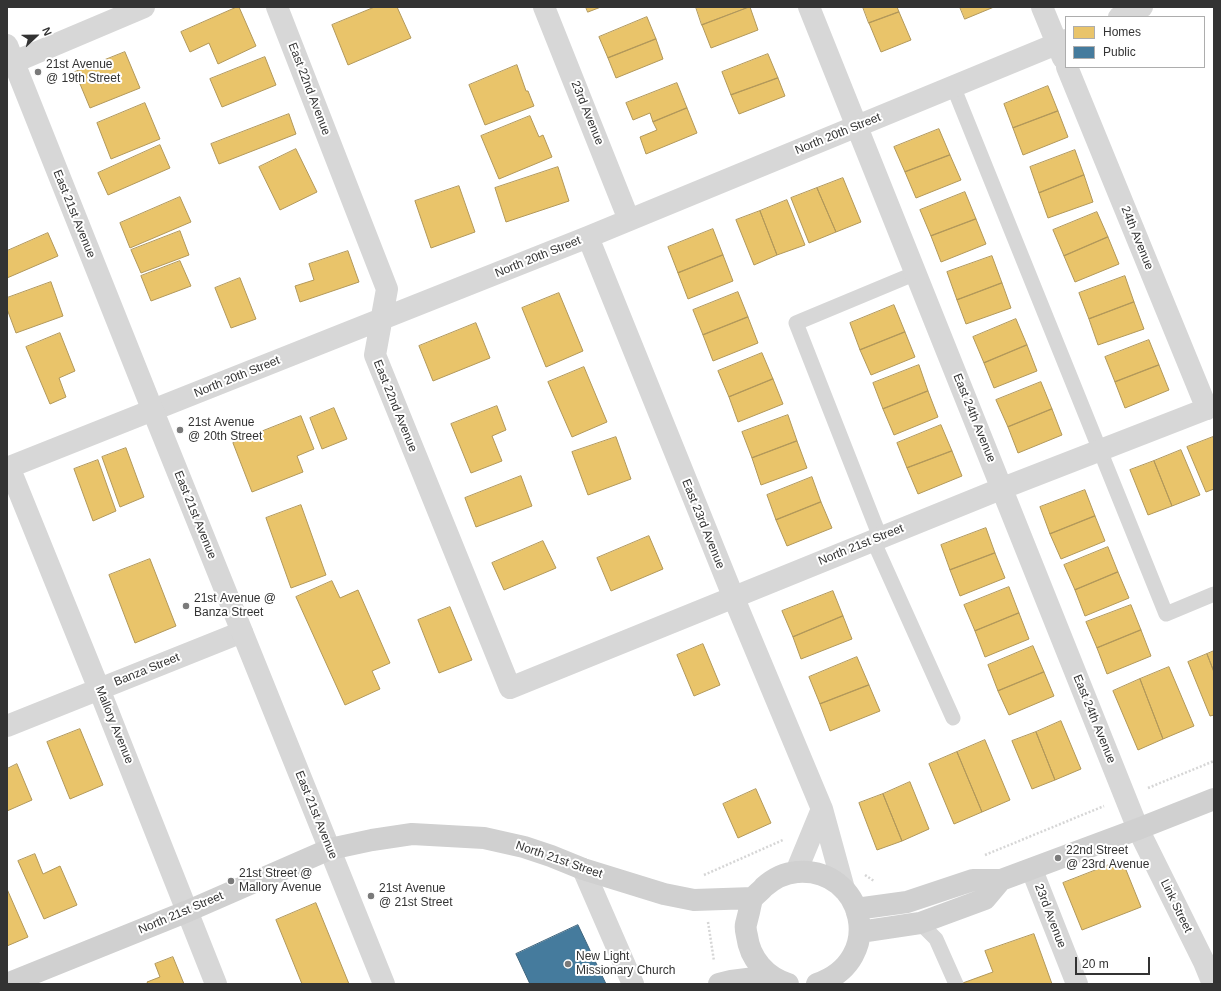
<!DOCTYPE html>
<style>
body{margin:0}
#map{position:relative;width:1221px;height:991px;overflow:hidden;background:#fff;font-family:Arial,sans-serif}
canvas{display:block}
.frame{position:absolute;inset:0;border:8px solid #333;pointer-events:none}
.legend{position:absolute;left:1065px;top:16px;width:140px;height:52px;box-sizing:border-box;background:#fff;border:1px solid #adadad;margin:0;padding:5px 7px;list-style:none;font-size:12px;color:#333}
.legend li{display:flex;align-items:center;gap:8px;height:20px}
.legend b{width:20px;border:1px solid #adadad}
.north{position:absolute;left:16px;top:16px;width:40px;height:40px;-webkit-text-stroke:3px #fff;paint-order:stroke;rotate:68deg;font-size:11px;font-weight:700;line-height:16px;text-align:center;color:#333}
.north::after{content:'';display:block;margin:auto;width:14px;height:18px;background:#333;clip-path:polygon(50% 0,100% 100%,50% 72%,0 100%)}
.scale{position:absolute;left:1075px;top:957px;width:75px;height:18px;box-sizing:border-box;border:2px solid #333;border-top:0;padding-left:5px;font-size:12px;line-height:14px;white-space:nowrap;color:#333;-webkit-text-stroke:3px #fff;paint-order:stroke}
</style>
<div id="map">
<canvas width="1221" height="991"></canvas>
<div class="frame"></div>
<ul class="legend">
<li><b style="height:11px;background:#e9c46a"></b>Homes</li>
<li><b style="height:11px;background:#457b9d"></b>Public</li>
</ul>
<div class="north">N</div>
<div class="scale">20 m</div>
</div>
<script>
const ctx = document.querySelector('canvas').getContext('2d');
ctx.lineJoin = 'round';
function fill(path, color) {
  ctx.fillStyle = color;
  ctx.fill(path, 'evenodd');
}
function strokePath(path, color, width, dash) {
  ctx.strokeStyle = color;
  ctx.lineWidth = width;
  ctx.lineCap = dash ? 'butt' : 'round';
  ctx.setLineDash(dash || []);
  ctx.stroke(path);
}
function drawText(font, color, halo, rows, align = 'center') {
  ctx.font = font + ' Arial,sans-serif';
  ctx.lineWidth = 4;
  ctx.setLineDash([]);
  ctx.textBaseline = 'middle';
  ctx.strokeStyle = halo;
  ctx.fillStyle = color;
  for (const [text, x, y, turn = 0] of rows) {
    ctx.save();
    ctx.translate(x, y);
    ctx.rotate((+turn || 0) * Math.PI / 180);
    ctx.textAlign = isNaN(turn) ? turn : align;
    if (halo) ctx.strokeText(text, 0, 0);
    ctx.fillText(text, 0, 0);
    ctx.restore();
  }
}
const homes = new Path2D(`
 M237 7H239L256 46 218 64 209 43 190 52 181 32Z
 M375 7H397L411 38 348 65 332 25Z
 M586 7H601L588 12Z
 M696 7H749L702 25Z
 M750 7 758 30 711 48 702 25Z
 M863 7H897L899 12 869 23Z
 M960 7H994L965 19Z
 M899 12 911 40 881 52 869 23Z
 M647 17 656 39 608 58 599 37Z
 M656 39 663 59 616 78 608 58Z
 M125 52 140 88 90 108 75 72Z
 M768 54 778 78 731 95 722 72Z
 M265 57 276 85 222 107 210 79Z
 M517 65 526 91H528L534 106 485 125 469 85Z
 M778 78 785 96 739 114 731 95Z
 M677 83 687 108 653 122 650 113 633 120 626 103Z
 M1048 86 1058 111 1013 128 1004 104Z
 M145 103 160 139 111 159 97 123Z
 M687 108 697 133 646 154 640 137 657 130 653 122Z
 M1058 111 1068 137 1023 155 1013 128Z
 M289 114 296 134 219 164 211 144Z
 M530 116 539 137 543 135 552 157 499 179 481 136Z
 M939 129 950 155 905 172 894 147Z
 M160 145 170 168 108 195 98 173Z
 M296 149 317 192 280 210 259 167Z
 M1075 150 1084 175 1039 193 1030 167Z
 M950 155 961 180 916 198 905 172Z
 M558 167 569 201 506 222 495 188Z
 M1084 175 1093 202 1048 218 1039 193Z
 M843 178 861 222 836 232 817 188Z
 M459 186 475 232 431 248 415 201Z
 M817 188 836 232 809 243 791 198Z
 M965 192 976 219 931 236 920 210Z
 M180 197 191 222 130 248 120 223Z
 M787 200 805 245 777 255 760 211Z
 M760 211 777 255 754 265 736 220Z
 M1097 212 1108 237 1064 256 1053 230Z
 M976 219 986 244 941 262 931 236Z
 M713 229 723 255 678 273 668 247Z
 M180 231 189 255 141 273 131 250Z
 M48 233 58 256 7 278V251Z
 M1108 237 1119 264 1075 282 1064 256Z
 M348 251 359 282 300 302 295 286 314 280 309 264Z
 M723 255 733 281 688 299 678 273Z
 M992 256 1002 283 957 300 947 272Z
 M180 261 191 286 151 301 141 276Z
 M1125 276 1134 302 1089 319 1079 293Z
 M240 278 256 319 231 328 215 288Z
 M51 282 63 316 16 333 7 309V298Z
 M1002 283 1011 308 966 324 957 300Z
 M738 292 748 317 703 335 693 310Z
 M559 293 583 351 546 367 522 308Z
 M1134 302 1144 329 1098 345 1089 319Z
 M894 305 905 332 860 350 850 323Z
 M748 317 758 343 713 361 703 335Z
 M1016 319 1027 345 984 363 973 337Z
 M476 323 490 358 433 381 419 346Z
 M905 332 915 357 871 375 860 350Z
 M60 333 75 371 59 378 66 397 50 404 26 347Z
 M1149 340 1159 365 1115 382 1105 357Z
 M1027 345 1037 371 994 388 984 363Z
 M762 353 773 379 729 397 718 371Z
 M919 365 928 391 883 409 873 383Z
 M1159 365 1169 390 1125 408 1115 382Z
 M584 367 607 422 572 437 548 382Z
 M773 379 783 404 738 422 729 397Z
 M1041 382 1052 409 1008 427 996 400Z
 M928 391 938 417 894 435 883 409Z
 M497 406 506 430 492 436 502 461 471 473 451 424Z
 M334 408 347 439 322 449 310 418Z
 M1052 409 1062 435 1018 453 1008 427Z
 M788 415 797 441 752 458 742 432Z
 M301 416 314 449 297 456 303 472 252 492 233 443Z
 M941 425 952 451 907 468 897 443Z
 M616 437 631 479 588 495 572 452Z
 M1213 437 1214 440V489L1206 492 1187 447Z
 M797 441 807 468 761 485 752 458Z
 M126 448 144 497 120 507 102 457Z
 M1181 450 1200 495 1172 506 1154 461Z
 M952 451 962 476 918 494 907 468Z
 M98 460 116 511 93 521 74 469Z
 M1154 461 1172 506 1148 515 1130 470Z
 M521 476 532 506 476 527 465 498Z
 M812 477 821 502 776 520 767 495Z
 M1085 490 1095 516 1050 534 1040 507Z
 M821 502 832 528 787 546 776 520Z
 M301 505 326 575 291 588 266 518Z
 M1095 516 1105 541 1061 559 1050 534Z
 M986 528 995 553 950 570 941 545Z
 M649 536 663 569 611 591 597 558Z
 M543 541 556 568 504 590 492 563Z
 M1108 547 1118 572 1075 590 1064 565Z
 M995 553 1005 578 960 596 950 570Z
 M150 559 176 626 135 643 109 575Z
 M1118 572 1129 598 1085 616 1075 590Z
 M332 581 340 598 358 590 390 663 372 671 380 689 345 705 296 597Z
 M1009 587 1019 613 975 631 964 605Z
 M833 591 843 616 793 637 782 611Z
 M1131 605 1141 630 1097 648 1086 622Z
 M450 607 472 660 439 673 418 620Z
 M1019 613 1029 639 985 657 975 631Z
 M843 616 852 639 801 659 793 637Z
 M1141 630 1151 656 1107 674 1097 648Z
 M703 644 720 685 694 696 677 655Z
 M1033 646 1044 672 998 691 988 665Z
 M1214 651V672L1207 654Z
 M1207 654 1214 672V715L1210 716 1188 662Z
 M857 657 869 685 820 704 809 677Z
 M1169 667 1194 726 1163 739 1140 679Z
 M1044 672 1054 696 1009 715 998 691Z
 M1140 679 1163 739 1138 750 1113 691Z
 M869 685 880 711 830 731 820 704Z
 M1061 721 1081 769 1055 780 1036 732Z
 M80 729 103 785 70 799 47 742Z
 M1036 732 1055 780 1032 789 1012 741Z
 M985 740 1010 800 982 812 957 752Z
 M957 752 982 812 954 824 929 764Z
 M17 764 32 800 7 811V769Z
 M910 782 929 829 902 841 883 794Z
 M756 789 771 823 738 838 723 804Z
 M883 794 902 841 877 850 859 803Z
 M35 854 43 874 60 866 77 905 44 919 18 861Z
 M1122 860 1141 907 1082 930 1063 883Z
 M7 889 28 937 7 946Z
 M316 903 349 984H302L276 920Z
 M1034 934 1052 984H960L993 972 985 951Z
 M173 957 184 984H148L147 982 160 977 155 964Z`);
const public = new Path2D(`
 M578 925 606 984H530L516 954Z`);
const path = new Path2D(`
 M1148 788 1214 761
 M985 855 1104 806
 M704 875 783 840
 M865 875 874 881
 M708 922 714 961`);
const service = new Path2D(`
 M953 86 1166 614 1214 594
 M880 537 796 323 916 273
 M873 540 953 718
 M920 923 936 939 956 984`);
const minor = new Path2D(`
 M277 7 387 289 375 355 510 688 1003 488 1214 406
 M544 7 629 220
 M809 7 1138 829 1204 962 1213 984
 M1042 7 1063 58
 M1119 17 1142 7
 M7 65 144 7
 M1067 67 1207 409
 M588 237 733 596 822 809 844 889
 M9 467 99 689 216 984
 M7 468 588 237 1066 40
 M7 726 242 632
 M583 869 633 984
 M1032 870 1077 984
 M796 872 822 809`);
const tertiary = new Path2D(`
 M7 45 153 411 384 984`);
const secondary = new Path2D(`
 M856 909 907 902 973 880H1001L1138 829 1214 799
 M860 932 920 923 985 899 1001 880
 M7 984 188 911 330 849 372 840 412 834 484 838 524 847 551 856 583 869 664 894 694 900 753 898
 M719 984 731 981 771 976
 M788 984C766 977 750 959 747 936 746 932 745 928 746 924 747 920 748 916 749 912 750 908 751 901 753 898 756 894 761 891 764 887 773 879 785 873 797 872 864 867 887 960 817 984`);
const markers = [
 [38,72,4,"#7a7a7a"],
 [180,430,4,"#7a7a7a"],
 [186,606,4,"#7a7a7a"],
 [1058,858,4,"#7a7a7a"],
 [231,881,4,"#7a7a7a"],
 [371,896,4,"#7a7a7a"],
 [568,964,4,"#7a7a7a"]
];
const poiNames = [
 ["21st Avenue",46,65],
 ["@ 19th Street",46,79],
 ["21st Avenue",188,423],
 ["@ 20th Street",188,437],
 ["21st Avenue @",194,599],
 ["Banza Street",194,613],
 ["22nd Street",1066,851],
 ["@ 23rd Avenue",1066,865],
 ["21st Street @",239,874],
 ["Mallory Avenue",239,888],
 ["21st Avenue",379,889],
 ["@ 21st Street",379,903],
 ["New Light",576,957],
 ["Missionary Church",576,971]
];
const streetNames = [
 ["East 22nd Avenue",309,89,69],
 ["23rd Avenue",587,113,68],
 ["North 20th Street",838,134,-22],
 ["East 21st Avenue",74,214,68],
 ["24th Avenue",1137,238,68],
 ["North 20th Street",538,257,-22],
 ["North 20th Street",237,377,-22],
 ["East 22nd Avenue",395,406,68],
 ["East 24th Avenue",974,418,68],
 ["East 21st Avenue",195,515,68],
 ["East 23rd Avenue",703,524,68],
 ["North 21st Street",861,545,-22],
 ["Banza Street",147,670,-22],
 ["East 24th Avenue",1094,719,68],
 ["Mallory Avenue",114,725,68],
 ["East 21st Avenue",316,815,68],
 ["North 21st Street",559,860,19],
 ["Link Street",1176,906,64],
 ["North 21st Street",181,913,-23],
 ["23rd Avenue",1050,916,69]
];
fill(homes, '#e9c46a');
strokePath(homes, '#b2985a', 1);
fill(public, '#457b9d');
strokePath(public, '#40657d', 1);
strokePath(path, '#d6d6d6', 2.5, [2, 2]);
strokePath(service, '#d7d7d7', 15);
strokePath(minor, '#d7d7d7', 22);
strokePath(tertiary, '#d7d7d7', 22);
strokePath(secondary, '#d0d0d0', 22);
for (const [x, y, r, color] of markers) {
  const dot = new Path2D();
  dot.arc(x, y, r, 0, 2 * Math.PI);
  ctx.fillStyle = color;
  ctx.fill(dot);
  strokePath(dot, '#fff', 1.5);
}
drawText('12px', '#333', '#fff', poiNames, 'left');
drawText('12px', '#333', '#fff', streetNames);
</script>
